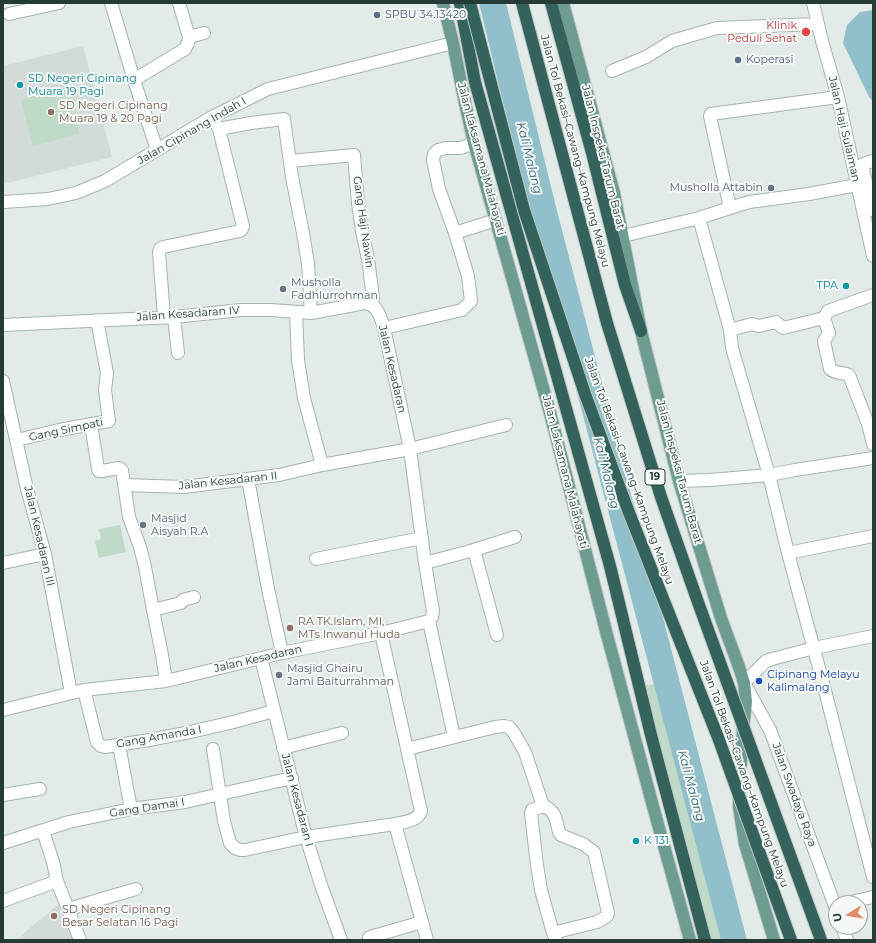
<!DOCTYPE html>
<meta charset="utf-8">
<style>
body{margin:0}
#map{position:relative;width:876px;height:943px;overflow:hidden;background:#e3ebe8;font-family:Montserrat,sans-serif}
canvas{display:block}
.frame{position:absolute;inset:0;border:4px solid #253b35;pointer-events:none}
.north{position:absolute;left:828px;top:895px;width:40px;height:40px;box-sizing:border-box;background:#f4f8f6;border:1px solid #a1aca9;border-radius:50%;rotate:258deg;font-size:11px;font-weight:700;line-height:16px;text-align:center;color:#253b35}
.north::after{content:'';display:block;margin:auto;width:14px;height:18px;background:#e28b6b;clip-path:polygon(50% 0,100% 100%,50% 72%,0 100%)}
</style>
<div id="map">
<canvas width="876" height="943"></canvas>
<div class="frame"></div>
<div class="north">U</div>
</div>
<script>
const ctx = document.querySelector('canvas').getContext('2d');
ctx.lineJoin = 'round';
function fill(path, color) {
  ctx.fillStyle = color;
  ctx.fill(path, 'evenodd');
}
function strokePath(path, color, width, dash) {
  ctx.strokeStyle = color;
  ctx.lineWidth = width;
  ctx.lineCap = dash ? 'butt' : 'round';
  ctx.setLineDash(dash || []);
  ctx.stroke(path);
}
function drawText(font, color, halo, rows, align = 'center') {
  ctx.font = font + ' Montserrat,sans-serif';
  ctx.lineWidth = 4;
  ctx.setLineDash([]);
  ctx.textBaseline = 'middle';
  ctx.strokeStyle = halo;
  ctx.fillStyle = color;
  for (const [text, x, y, turn = 0] of rows) {
    ctx.save();
    ctx.translate(x, y);
    ctx.rotate((+turn || 0) * Math.PI / 180);
    ctx.textAlign = isNaN(turn) ? turn : align;
    if (halo) ctx.strokeText(text, 0, 0);
    ctx.fillText(text, 0, 0);
    ctx.restore();
  }
}
const built = new Path2D(`
 M83 46 112 157 3 184V66Z
 M59 904 75 940H17L30 928Z`);
const green = new Path2D(`
 M67 87 79 134 33 146 21 100Z
 M120 525 126 552 99 558 95 541 101 539 99 529Z
 M654 684 721 940H705L639 686Z`);
const water = new Path2D(`
 M479 3H506L556 207 747 940H721L530 214Z
 M873 10V101L869 97 843 43 847 25 860 12Z`);
const minor = new Path2D(`
 M111 3 134 80 157 150
 M813 3 822 41 838 97 873 256
 M9 14 59 3
 M189 37 204 33
 M612 71 646 57 672 41 717 28 817 24
 M134 80 185 49 188 43 189 37 179 3
 M219 129 251 123 284 119 292 177 303 233 308 264 311 313
 M290 161 354 155 358 203 362 231 368 259 373 298 372 305
 M873 161 863 164 862 166 873 210
 M3 202 48 199 76 193 105 181 212 117 268 89 453 43
 M730 208 710 116 711 114 838 97
 M699 218 730 330 732 348 769 475 788 553 822 679 873 877
 M455 233 496 220
 M623 236 699 218 730 208 749 202 809 194 857 185
 M873 295 828 311 824 318 829 333 824 341 830 369C836 374 842 372 849 375L868 424 873 444
 M296 312 298 360 304 398 322 465
 M164 317 159 252 160 249 163 247 240 231 242 229 243 226 219 129 212 117
 M174 317 178 353
 M3 325 174 317 241 310H271L311 313 365 303C378 305 380 316 384 328L410 449 425 563 433 611 432 617 429 621 381 633 282 653 166 681 84 690 3 710
 M384 328 462 310 471 301 468 276 455 233 439 189 433 160 434 154 438 150 446 148H461L474 143
 M730 330 752 324 759 326 776 322 783 328 824 318
 M3 381 27 489 45 554 71 693
 M91 424 98 469 99 471H102L119 468 122 470 129 517 140 547 145 567 153 610 162 655 166 681
 M17 440 59 430 109 421 105 390 107 373 97 320
 M248 479 268 589 282 653
 M679 481 710 480 769 475 795 470 873 458
 M124 485 184 487 279 475 322 465 410 449 506 425
 M474 550 497 635
 M788 553 873 536
 M316 559 422 538
 M3 563 45 554
 M425 563 474 550 515 537
 M153 610 181 603 183 600 194 597
 M429 621 454 737
 M381 633 421 811C418 821 404 822 395 824L427 940
 M261 658 306 837 321 885 341 940
 M84 690 97 742 101 746 105 747C162 739 219 727 274 711
 M119 745 131 809
 M283 748 342 733
 M213 749 224 821 230 843 235 848 240 850H245L306 837 395 824
 M407 749 495 727 504 726 509 727 514 733 525 752 543 806 532 810 531 814 537 865 541 890 553 933 556 940
 M3 795 40 789
 M543 806C556 810 556 821 559 832L561 835 583 844 594 852 608 913 607 916 604 918 597 922 553 933
 M43 831 53 862 57 881 80 940
 M3 843 69 822 131 809 185 802 292 778
 M3 901 57 881
 M846 903 873 897
 M69 909 105 898 136 889
 M836 909 770 730 744 683 766 661 772 659 814 648 873 636
 M842 927 847 940
 M369 940V938L370 937 422 922`);
const major = new Path2D(`
 M443 3 453 43 465 103 474 143 549 409 607 635 654 810 690 940
 M563 3 614 193 641 331 679 481 721 618 739 667 744 683 746 702 743 728 739 795V807L745 844 774 940`);
const highway = new Path2D(`
 M460 3 475 82 610 566 651 735 705 940
 M551 3 592 153 625 285 641 331`);
const highwayBridge = new Path2D(`
 M470 3 524 210 585 394 628 510 719 740 791 940
 M522 3 607 323 661 497 699 605 821 940`);
const markers = [
 [377,15,4,"#5c6f8a"],
 [806,32,5,"#e0444e"],
 [738,60,4,"#5c6f8a"],
 [20,85,4,"#0f9aa8"],
 [51,112,4,"#8d6e63"],
 [771,188,4,"#6b7280"],
 [846,286,4,"#0f9aa8"],
 [283,289,4,"#6b7280"],
 [143,525,4,"#6b7280"],
 [290,628,4,"#8d6e63"],
 [279,675,4,"#6b7280"],
 [759,681,4,"#1a4fb4"],
 [636,841,4,"#0f9aa8"],
 [54,916,4,"#8d6e63"]
];
const shields = [
 [655,477,20]
];
const shieldNames = [
 ["19",655,477]
];
const serviceNames = [
 ["SPBU 34.13420",385,15],
 ["Koperasi",746,60]
];
const healthNames = [
 ["Klinik",797,26],
 ["Peduli Sehat",797,39]
];
const cultureNames = [
 ["SD Negeri Cipinang",28,79],
 ["Muara 19 Pagi",28,92],
 ["TPA",838,286,"right"],
 ["K 131",644,841]
];
const educationNames = [
 ["SD Negeri Cipinang",59,106],
 ["Muara 19 & 20 Pagi",59,119],
 ["RA TK.Islam, MI,",298,622],
 ["MTs Inwanul Huda",298,635],
 ["SD Negeri Cipinang",62,910],
 ["Besar Selatan 16 Pagi",62,923]
];
const streetNames = [
 ["Jalan Haji Sulaiman",844,129,77],
 ["Jalan Cipinang Indah I",192,131,-30],
 ["Jalan Tol Bekasi–Cawang–Kampung Melayu",575,151,75],
 ["Jalan Inspeksi Tarum Barat",603,157,76],
 ["Jalan Laksamana Malahayati",481,159,75],
 ["Gang Haji Nawin",363,222,82],
 ["Jalan Kesadaran IV",188,314,-4],
 ["Jalan Kesadaran",392,369,77],
 ["Gang Simpati",66,430,-12],
 ["Jalan Tol Bekasi–Cawang–Kampung Melayu",629,471,70],
 ["Jalan Laksamana Malahayati",565,472,76],
 ["Jalan Inspeksi Tarum Barat",679,472,75],
 ["Jalan Kesadaran II",228,481,-6],
 ["Jalan Kesadaran III",39,536,77],
 ["Jalan Kesadaran",258,659,-13],
 ["Gang Amanda I",159,737,-10],
 ["Jalan Tol Bekasi–Cawang–Kampung Melayu",744,774,70],
 ["Jalan Swadaya Raya",794,795,70],
 ["Jalan Kesadaran I",297,800,75],
 ["Gang Damai I",147,808,-9]
];
const worshipNames = [
 ["Musholla Attabin",763,188,"right"],
 ["Musholla",291,283],
 ["Fadhlurrohman",291,296],
 ["Masjid",151,519],
 ["Aisyah R.A",151,532],
 ["Masjid Ghairu",287,669],
 ["Jami Baiturrahman",287,682]
];
const transitNames = [
 ["Cipinang Melayu",767,675],
 ["Kalimalang",767,688]
];
const waterNames = [
 ["Kali Malang",529,158,76],
 ["Kali Malang",606,473,76],
 ["Kali Malang",691,786,75]
];
fill(built, '#d2dbd7');
fill(green, '#bfdac7');
fill(water, '#92c0ca');
strokePath(minor, '#a6b3af', 14);
strokePath(major, '#c2c8c6', 14);
strokePath(highway, '#c2c8c6', 14);
strokePath(minor, '#fff', 12);
strokePath(major, '#6d9c91', 12);
strokePath(highway, '#34635b', 12);
strokePath(highwayBridge, '#c2c8c6', 14, []);
strokePath(highwayBridge, '#34635b', 12);
for (const [x, y, r, color] of markers) {
  const dot = new Path2D();
  dot.arc(x, y, r, 0, 2 * Math.PI);
  ctx.fillStyle = color;
  ctx.fill(dot);
  strokePath(dot, '#f4f8f6', 1.5);
}
for (const [x, y, w] of shields) {
  const box = new Path2D();
  box.roundRect(x - w / 2, y - 8, w, 16, 3);
  ctx.fillStyle = '#f4f8f6';
  ctx.fill(box);
  strokePath(box, '#253b35', 1);
}
drawText('bold 10px', '#253b35', null, shieldNames);
drawText('11px', '#4e5e75', '#f4f8f6', serviceNames, 'left');
drawText('11px', '#be3a42', '#f4f8f6', healthNames, 'right');
drawText('11px', '#0d838f', '#f4f8f6', cultureNames, 'left');
drawText('11px', '#785e54', '#f4f8f6', educationNames, 'left');
drawText('11px', '#253b35', '#f4f8f6', streetNames);
drawText('11px', '#5b616d', '#f4f8f6', worshipNames, 'left');
drawText('11px', '#164399', '#f4f8f6', transitNames, 'left');
drawText('italic 12px', '#266270', '#f4f8f6', waterNames);
</script>
